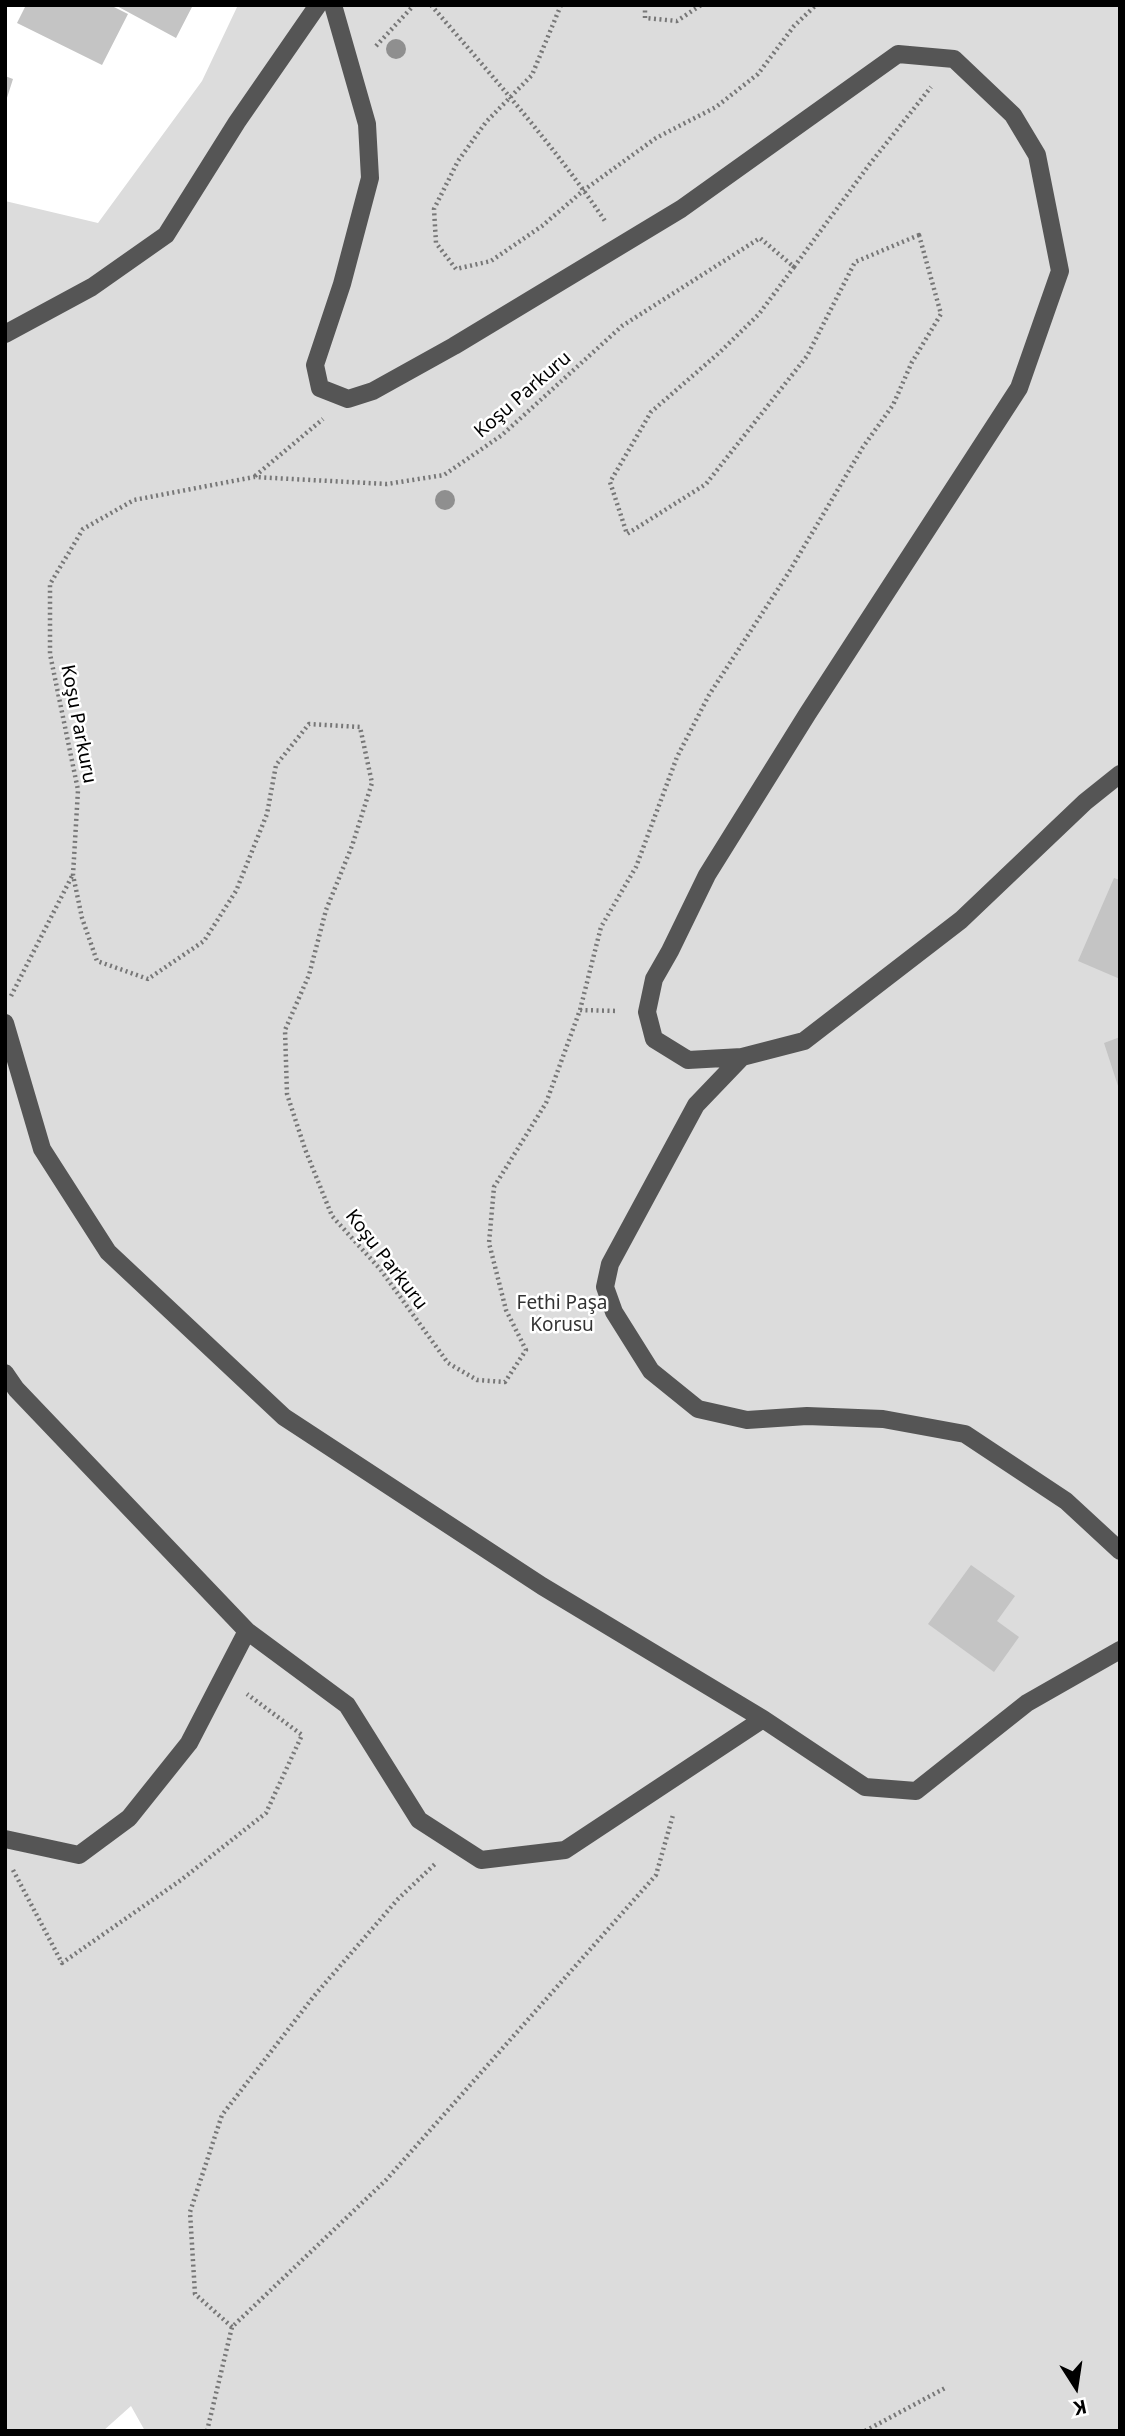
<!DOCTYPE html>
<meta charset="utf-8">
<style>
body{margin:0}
#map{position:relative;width:1125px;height:2436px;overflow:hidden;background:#fff;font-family:"Noto Sans",sans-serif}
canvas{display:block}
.frame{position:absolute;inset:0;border:7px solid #000;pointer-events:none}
.north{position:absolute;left:1041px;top:2352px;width:70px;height:70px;-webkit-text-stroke:5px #fff;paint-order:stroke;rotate:168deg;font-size:19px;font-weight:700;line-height:28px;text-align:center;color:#000}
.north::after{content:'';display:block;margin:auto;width:24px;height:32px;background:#000;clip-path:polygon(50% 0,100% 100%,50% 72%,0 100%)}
</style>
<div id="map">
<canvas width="1125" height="2436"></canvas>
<div class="frame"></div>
<div class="north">K</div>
</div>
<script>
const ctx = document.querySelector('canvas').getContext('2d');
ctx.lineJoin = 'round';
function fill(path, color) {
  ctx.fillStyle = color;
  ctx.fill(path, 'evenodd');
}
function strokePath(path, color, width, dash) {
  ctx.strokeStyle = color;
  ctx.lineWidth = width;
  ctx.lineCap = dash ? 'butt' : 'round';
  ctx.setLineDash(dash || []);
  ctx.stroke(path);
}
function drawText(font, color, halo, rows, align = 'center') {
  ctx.font = font + ' "Noto Sans",sans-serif';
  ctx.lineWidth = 5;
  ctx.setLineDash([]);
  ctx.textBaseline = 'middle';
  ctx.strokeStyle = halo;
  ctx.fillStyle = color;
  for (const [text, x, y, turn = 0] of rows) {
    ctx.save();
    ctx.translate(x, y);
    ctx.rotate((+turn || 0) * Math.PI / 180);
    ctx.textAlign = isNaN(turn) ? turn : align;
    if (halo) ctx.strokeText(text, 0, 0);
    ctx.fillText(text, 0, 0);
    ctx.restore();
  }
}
const green = new Path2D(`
 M238 5H1120V2431H145L131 2406 103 2431H5V201L98 223 202 81Z`);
const building = new Path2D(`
 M26 5H110L128 14 102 65 17 23Z
 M115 5H193L176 38Z
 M5 76 13 79 6 101 5 100Z
 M1114 878 1120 880V979L1078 961Z
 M1120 1037V1089H1119L1104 1043Z
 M971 1565 1015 1596 997 1621 1019 1637 994 1672 928 1624Z`);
const path = new Path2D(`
 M431 5C491 75 553 144 605 221
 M561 5 532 75 486 122 458 161 434 209 436 243 456 269 491 261 542 226 584 190 656 138 716 107 758 74 794 26 816 5
 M645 5V18L677 21 701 5
 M376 46 414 5
 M919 235 941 314 912 362 893 405 863 447 789 572 709 695 677 757 636 867 601 927 580 1010 546 1103 494 1187 489 1243 506 1310 526 1350 505 1382 477 1380 448 1363 380 1269 332 1216 305 1149 287 1094 285 1030 309 975 326 910 352 846 372 783 360 727 309 724 276 765 267 814 236 891 204 941 148 979 97 961 82 918 73 875 78 790 50 654V584L83 529 134 500 254 477 387 484 444 475 502 435 622 326 760 238 794 267 759 314 720 352 651 412 610 482 627 534 706 484 807 356 855 262Z
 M794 267 869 165 931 87
 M255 476 323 419
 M11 996 72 876
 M580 1010 618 1011
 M13 1870 62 1963 181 1880 266 1813 302 1735 247 1694
 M232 2327 195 2294 190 2212 222 2115 314 1996 398 1899 435 1864
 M207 2431 232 2327 386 2180 656 1875 673 1815
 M865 2431 947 2387`);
const minor = new Path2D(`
 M333 5 367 124 370 178 342 284 315 365 320 388 348 399 373 391 454 346 681 209 898 54 954 59 1013 115 1037 155 1060 271 1019 388 808 713 707 875 670 951 654 979 647 1012 654 1039 688 1060 742 1057 804 1041 961 920 1085 802 1120 774
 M5 334 92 287 166 235 237 122 318 5
 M5 1023 42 1149 108 1252 284 1417 542 1586 763 1719 865 1787 916 1791 1027 1703 1120 1650
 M742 1057 696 1105 610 1264 605 1287 614 1312 651 1371 698 1409 747 1420 807 1416 883 1419 965 1434 1066 1501 1120 1551
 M5 1373 16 1389 247 1631 347 1705 419 1820 481 1860 565 1850 763 1719
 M5 1839 79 1855 129 1818 189 1743 247 1631`);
const trees = [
 [396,49],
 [445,500]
];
const streetNames = [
 ["Koşu Parkuru",523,395,-41],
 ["Koşu Parkuru",78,724,79],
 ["Koşu Parkuru",386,1260,52]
];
const parkNames = [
 ["Fethi Paşa",562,1304],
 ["Korusu",562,1326]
];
fill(green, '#dcdcdc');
fill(building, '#c4c4c4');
strokePath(path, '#777', 4.5, [2, 3.5]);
strokePath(minor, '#555', 18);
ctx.fillStyle = '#8f8f8f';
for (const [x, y] of trees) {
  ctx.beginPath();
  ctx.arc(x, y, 10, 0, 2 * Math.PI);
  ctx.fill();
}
drawText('19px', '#000', '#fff', streetNames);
drawText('19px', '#333', '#fff', parkNames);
</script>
